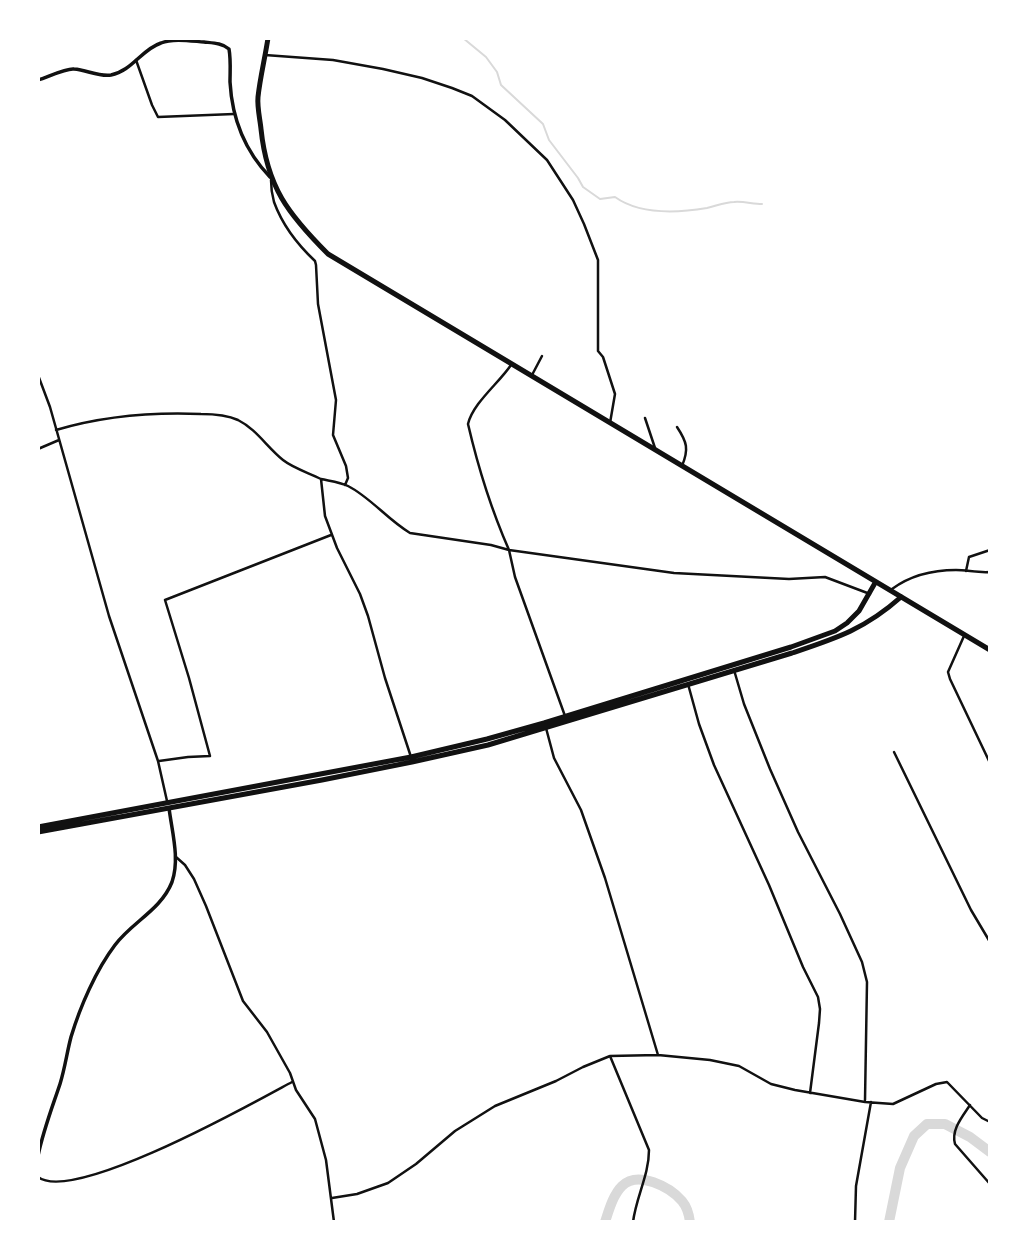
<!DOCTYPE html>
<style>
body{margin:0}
#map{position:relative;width:1028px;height:1260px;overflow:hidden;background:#fff;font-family:"DM Sans",sans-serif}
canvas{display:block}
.frame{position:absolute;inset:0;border:40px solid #fff;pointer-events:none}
</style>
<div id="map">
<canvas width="1028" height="1260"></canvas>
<div class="frame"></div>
</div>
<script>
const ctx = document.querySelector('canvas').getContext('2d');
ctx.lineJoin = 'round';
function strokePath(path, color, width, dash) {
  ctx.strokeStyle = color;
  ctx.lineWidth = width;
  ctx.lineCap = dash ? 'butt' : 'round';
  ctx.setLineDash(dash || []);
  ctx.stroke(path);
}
const stream = new Path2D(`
 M463 38 486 57 497 72 501 85 543 124 549 140 578 178 583 187 600 199 615 197C640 215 677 213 707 208 716 206 725 202 734 202 743 201 753 204 762 204`);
const river = new Path2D(`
 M605 1222C609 1210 613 1195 622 1186 638 1170 670 1187 682 1201 687 1207 689 1214 690 1222
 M889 1222 900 1168 914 1136 927 1124H945L970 1137 990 1152`);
const minor = new Path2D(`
 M265 55 333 60 383 69 422 78 452 88 472 96 505 120 547 160 573 200 584 224 598 260V351L603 357 615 394 610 423
 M136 60 152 105 158 117 234 114
 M271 180C271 187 272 195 274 202 282 224 298 245 315 261L316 265 318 304 336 400 333 435 346 466 348 478 345 485
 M38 375 50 407 109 616 158 761 167 801
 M532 375 542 356
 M645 418 655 448
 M677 427C687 442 689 449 682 466
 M56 430C103 416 153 412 201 414 213 414 227 415 238 420 256 429 267 447 283 460 293 468 309 473 321 479
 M38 449 59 440
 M966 571 969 557 990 550
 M892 589C911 575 933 570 956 570 967 570 978 573 990 572
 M964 636 948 672 950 679 990 763
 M734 670 744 704 770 769 798 832 840 914 862 962 867 982 865 1100
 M990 670V678
 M688 684 699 724 714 765 769 885 803 967 818 997 820 1009 819 1023 810 1093
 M565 716 515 577 509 550 674 573 789 579 825 577 870 594
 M546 728 554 758 581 810 605 878 658 1055
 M894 752 971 910 990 942
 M411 757 385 678 368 616 360 594 337 548 325 516 321 479C330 481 340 482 348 486 370 497 388 520 410 533L491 545 509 550C491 509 478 467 468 424 473 403 499 383 511 365
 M159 761 188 757 210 756 189 678 165 600 331 535
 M176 857 185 865 194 879 206 906 243 1001 267 1032 290 1073 296 1090 315 1119 326 1160 334 1222
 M610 1056 649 1150C649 1175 636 1197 633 1222
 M970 1105C962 1117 951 1130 955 1144L990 1184
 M38 1177C74 1204 253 1103 292 1082
 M332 1198 357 1194 388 1183 416 1164 455 1131 495 1106 556 1081 583 1067 610 1056 658 1055 710 1060 739 1066 771 1084 795 1090 865 1102 893 1104 936 1084 947 1082 982 1118 990 1122
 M855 1222 856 1186 871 1102`);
const tertiary = new Path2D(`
 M38 80C48 77 66 68 74 69 87 70 99 77 111 75 132 71 142 49 161 43 173 38 191 41 204 42 213 43 222 43 229 49 231 60 230 71 230 82 232 118 245 151 270 177
 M38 1156C43 1131 52 1108 60 1084 65 1068 67 1052 71 1037 80 1007 96 970 115 945 132 922 161 910 172 882 180 859 172 832 169 808`);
const primary = new Path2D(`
 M38 827 411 757 487 739 544 723 791 647 835 631 847 623 859 611 875 583
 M38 832 322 780 412 762 488 745 792 653C837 638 865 629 901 597`);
const trunk = new Path2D(`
 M268 38C265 58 260 78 258 97 257 107 260 119 261 129 267 187 288 214 328 254L990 650`);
strokePath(stream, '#d9d9d9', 2);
strokePath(river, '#d9d9d9', 10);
strokePath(minor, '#111', 2.5);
strokePath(tertiary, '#111', 3.5);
strokePath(primary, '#111', 5);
strokePath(trunk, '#111', 5);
</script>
